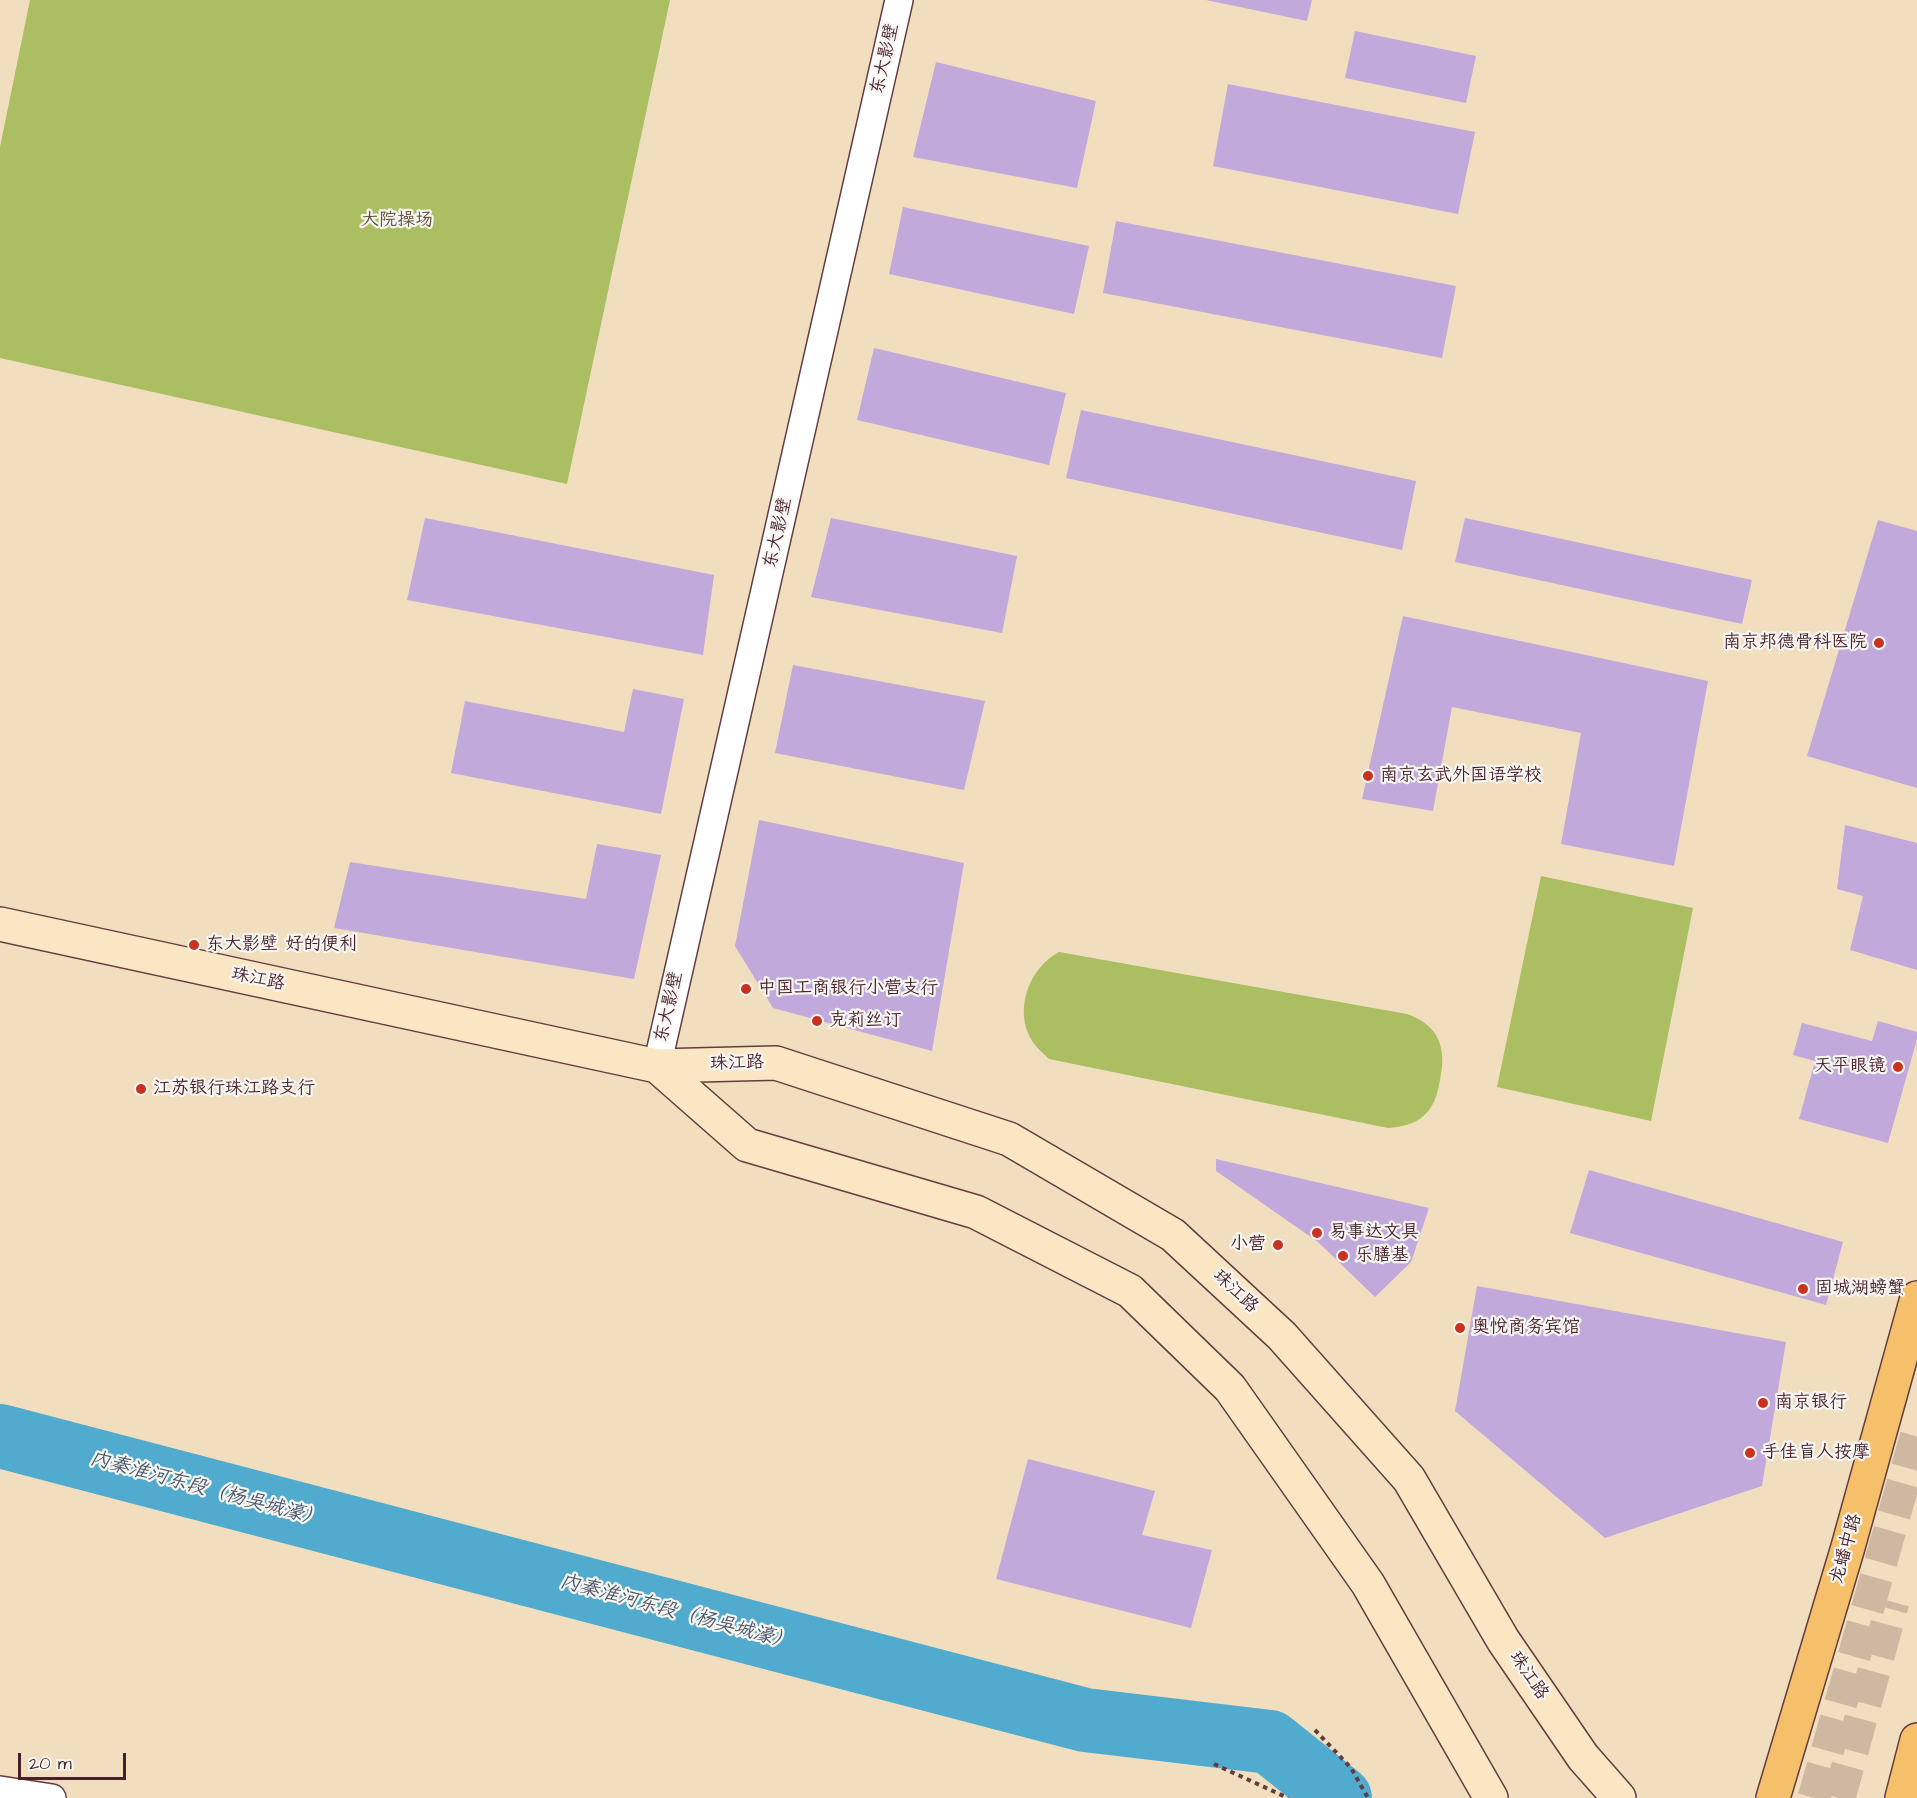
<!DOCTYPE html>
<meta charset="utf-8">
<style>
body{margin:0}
#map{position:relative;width:1917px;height:1798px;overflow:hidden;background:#f0debf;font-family:"Architects Daughter",sans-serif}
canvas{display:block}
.scale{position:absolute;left:18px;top:1753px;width:108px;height:27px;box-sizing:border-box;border:3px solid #4a1f2b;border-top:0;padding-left:8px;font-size:18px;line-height:21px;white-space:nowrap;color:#4a1f2b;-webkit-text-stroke:4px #f6f6f2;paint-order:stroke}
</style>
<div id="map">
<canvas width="1917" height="1798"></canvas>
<div class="scale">20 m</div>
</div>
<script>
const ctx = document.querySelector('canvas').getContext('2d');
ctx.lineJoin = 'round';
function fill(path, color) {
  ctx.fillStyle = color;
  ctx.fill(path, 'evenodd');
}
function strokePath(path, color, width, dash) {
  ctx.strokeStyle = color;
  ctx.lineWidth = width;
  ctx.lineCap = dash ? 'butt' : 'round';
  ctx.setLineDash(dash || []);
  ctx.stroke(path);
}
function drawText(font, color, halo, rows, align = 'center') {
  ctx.font = font + ' "Architects Daughter","LXGW WenKai TC",sans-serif';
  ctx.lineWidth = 4.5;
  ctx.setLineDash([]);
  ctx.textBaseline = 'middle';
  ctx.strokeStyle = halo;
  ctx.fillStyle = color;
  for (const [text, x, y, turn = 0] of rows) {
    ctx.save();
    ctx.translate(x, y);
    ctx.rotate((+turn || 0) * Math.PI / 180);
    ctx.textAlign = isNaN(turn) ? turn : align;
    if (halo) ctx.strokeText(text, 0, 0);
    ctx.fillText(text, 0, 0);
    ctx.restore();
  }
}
const green = new Path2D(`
 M30 0H670L567 484 0 358V147Z
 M1541 876 1693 908 1651 1121 1497 1087Z
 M1059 952 1407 1014C1439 1025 1447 1048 1440 1080 1438 1090 1436 1101 1429 1110 1419 1123 1404 1127 1388 1128L1049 1059C1041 1051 1032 1044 1028 1033 1016 1004 1031 967 1059 952Z`);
const river = new Path2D(`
 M0 1436 1085 1720 1270 1742 1340 1798`);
const building = new Path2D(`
 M1206 0H1312L1307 21Z
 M1355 31 1476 56 1466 103 1345 78Z
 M936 62 1096 101 1077 188 913 157Z
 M1228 84 1475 132 1458 214 1213 166Z
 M903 207 1089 246 1074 314 889 274Z
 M1116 221 1456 286 1442 358 1103 293Z
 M874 348 1066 393 1049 465 857 420Z
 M1081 410 1416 481 1402 550 1066 478Z
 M425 518 714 575 703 655 407 600Z
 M831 518 1017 556 1002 633 811 597Z
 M1465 518 1752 580 1742 624 1455 562Z
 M1878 520 1917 531V788L1807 756Z
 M1403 616 1708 681 1674 866 1561 844 1581 733 1452 707 1433 811 1362 799Z
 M793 665 985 701 964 790 775 753Z
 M633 689 684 699 661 814 451 773 465 701 624 732Z
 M759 820 964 863 932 1051 773 1008 735 946Z
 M1845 825 1917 843V970L1850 950 1863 896 1837 889Z
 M597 844 661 855 634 979 334 928 350 862 586 899Z
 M1878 1021 1917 1032V1039L1888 1143 1799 1119 1815 1061 1793 1055 1802 1023 1872 1041Z
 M1216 1159 1429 1208 1411 1262 1375 1297 1318 1242 1216 1171Z
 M1589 1170 1843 1242 1826 1305 1570 1233Z
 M1477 1286 1786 1342 1762 1486 1605 1538 1455 1411Z
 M1028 1459 1155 1491 1142 1535 1212 1550 1191 1628 996 1579Z`);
const highwayTunnel = new Path2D(`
 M1814 1798 1917 1434
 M1839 1798 1893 1602`);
const path = new Path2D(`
 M1315 1730 1351 1768 1368 1798
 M1214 1764 1288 1798`);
const street = new Path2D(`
 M657 1066 899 0
 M0 1790 52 1798`);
const secondary = new Path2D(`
 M0 924 657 1066 776 1063 1009 1139 1173 1235 1282 1336 1409 1479 1503 1640 1583 1757 1619 1798
 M657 1066 747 1145 976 1212 1130 1291 1230 1388 1368 1584 1491 1798`);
const primary = new Path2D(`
 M1773 1798 1848 1547 1917 1298
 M1902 1798 1917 1740`);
const markers = [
 [1879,643,6,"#c8321e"],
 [1368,776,6,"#c8321e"],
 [194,945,6,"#c8321e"],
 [746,989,6,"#c8321e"],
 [817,1021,6,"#c8321e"],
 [1898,1067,6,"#c8321e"],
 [141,1089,6,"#c8321e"],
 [1317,1233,6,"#c8321e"],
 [1278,1245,6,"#c8321e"],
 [1343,1256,6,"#c8321e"],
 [1803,1289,6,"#c8321e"],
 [1460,1328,6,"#c8321e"],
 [1763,1403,6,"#c8321e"],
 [1750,1453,6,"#c8321e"]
];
const streetNames = [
 ["东大影壁",886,59,-77],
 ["东大影壁",779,533,-77],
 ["珠江路",258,980,12],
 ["东大影壁",670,1007,-77],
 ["珠江路",737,1064,-1],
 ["珠江路",1235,1292,43],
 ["龙蟠中路",1847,1549,-74],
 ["珠江路",1528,1676,56]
];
const parkNames = [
 ["大院操场",397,221]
];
const poiNames = [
 ["南京邦德骨科医院",1867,643,"right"],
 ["南京玄武外国语学校",1380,776],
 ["东大影壁 好的便利",206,945],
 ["中国工商银行小营支行",758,989],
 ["克莉丝订",829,1021],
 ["天平眼镜",1886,1067,"right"],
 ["江苏银行珠江路支行",153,1089],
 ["易事达文具",1329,1233],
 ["小营",1266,1245,"right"],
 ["乐膳基",1355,1256],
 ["固城湖螃蟹",1815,1289],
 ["奥悦商务宾馆",1472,1328],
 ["南京银行",1775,1403],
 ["手佳盲人按摩",1762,1453]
];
const waterNames = [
 ["内秦淮河东段（杨吴城濠）",206,1490,15],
 ["内秦淮河东段（杨吴城濠）",676,1613,15]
];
fill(green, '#abbe62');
strokePath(river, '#51abce', 64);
fill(building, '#c1aadb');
strokePath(highwayTunnel, '#cfb8a1', 33, [33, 16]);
strokePath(street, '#633c41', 30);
strokePath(secondary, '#633c41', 36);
strokePath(primary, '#633c41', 36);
strokePath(path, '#633c41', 4, [4.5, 4.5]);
strokePath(street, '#fff', 27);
strokePath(secondary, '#fbe6c4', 33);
strokePath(primary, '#f6c06b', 33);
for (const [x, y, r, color] of markers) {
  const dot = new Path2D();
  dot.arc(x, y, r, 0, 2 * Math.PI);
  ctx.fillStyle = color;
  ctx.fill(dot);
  strokePath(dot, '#f6f6f2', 2);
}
drawText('18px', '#4a1f2b', '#f6f6f2', streetNames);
drawText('18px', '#674f3c', '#f6f6f2', parkNames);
drawText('18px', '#4a1f2b', '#f6f6f2', poiNames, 'left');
drawText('italic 20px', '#4d576c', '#f6f6f2', waterNames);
</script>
